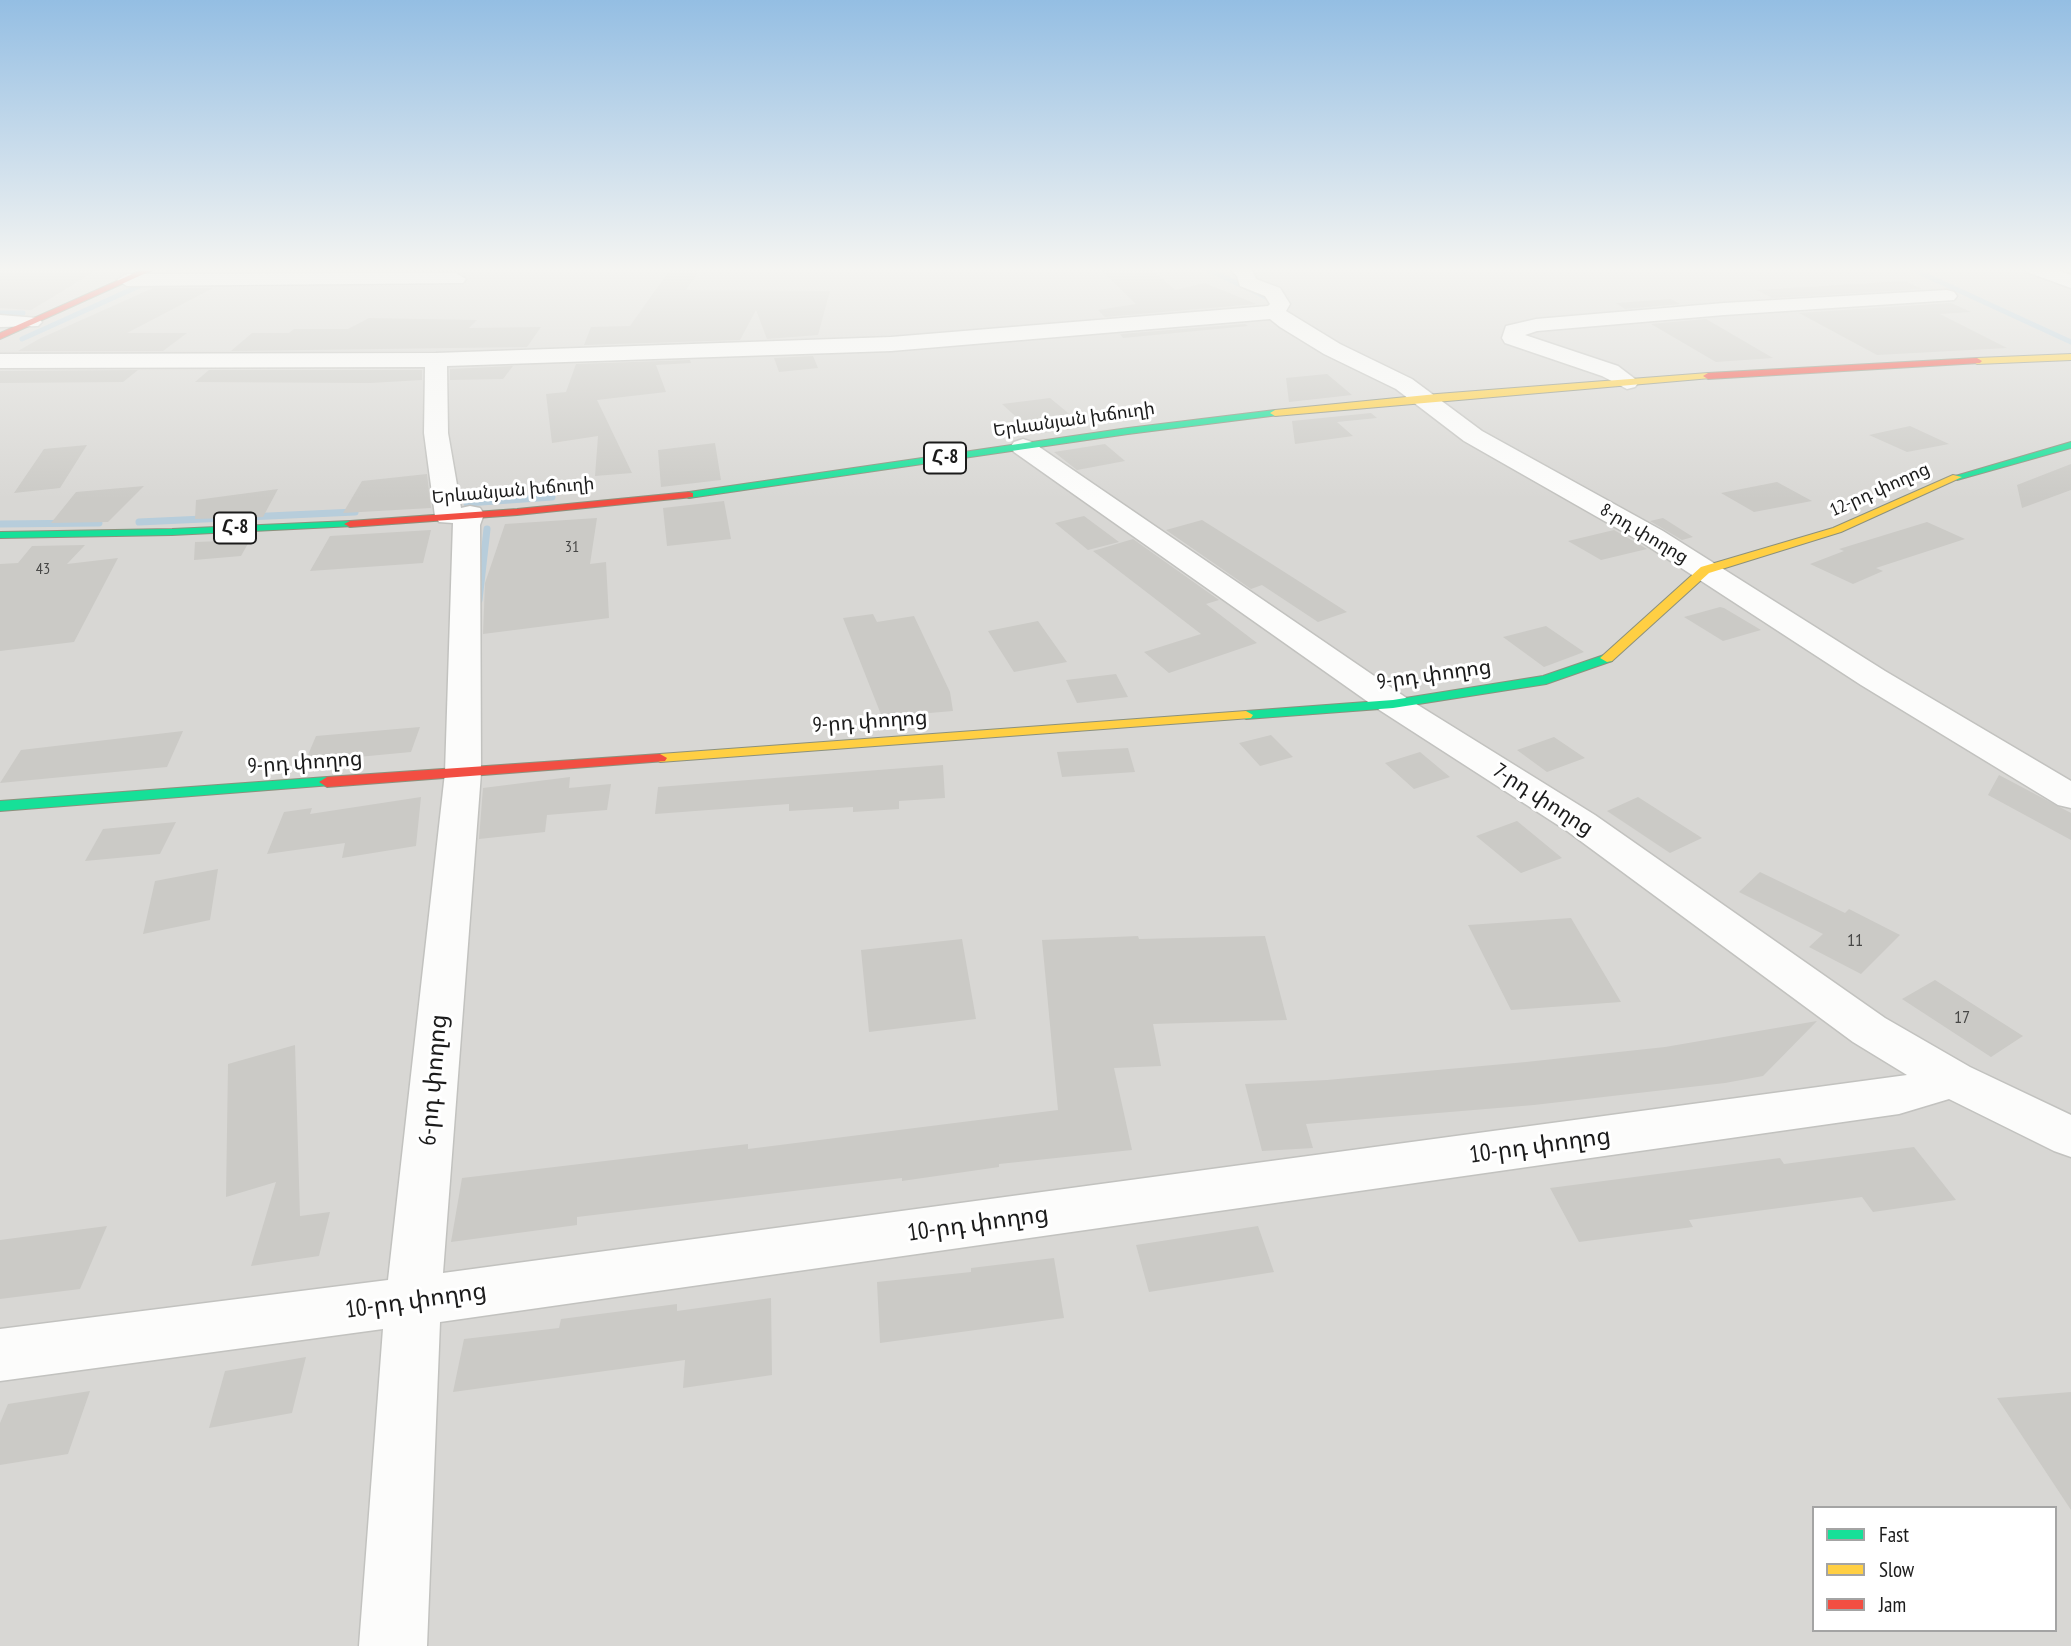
<!DOCTYPE html>
<meta charset="utf-8">
<style>
body{margin:0}
#map{position:relative;width:2071px;height:1646px;overflow:hidden;background:#e9e8e3;font-family:"PT Sans Narrow",sans-serif}
canvas{display:block}
.legend{position:absolute;left:1812px;top:1506px;width:245px;height:126px;box-sizing:border-box;background:#fff;border:2px solid #a4a4a4;margin:0;padding:9px 12px;list-style:none;font-size:21px;color:#1b1b1b}
.legend li{display:flex;align-items:center;gap:14px;height:35px}
.legend b{width:35px;border:2px solid #a4a4a4}
</style>
<div id="map">
<canvas width="2071" height="1646"></canvas>
<ul class="legend">
<li><b style="height:9px;background:#16e098"></b>Fast</li>
<li><b style="height:9px;background:#ffcf43"></b>Slow</li>
<li><b style="height:9px;background:#f24e42"></b>Jam</li>
</ul>
</div>
<script>
const ctx = document.querySelector('canvas').getContext('2d');
ctx.lineJoin = 'round';
function fill(path, color) {
  ctx.fillStyle = color;
  ctx.fill(path, 'evenodd');
}
function strokePath(path, color, width, dash) {
  ctx.strokeStyle = color;
  ctx.lineWidth = width;
  ctx.lineCap = dash ? 'butt' : 'round';
  ctx.setLineDash(dash || []);
  ctx.stroke(path);
}
function drawText(font, color, halo, rows, align = 'center') {
  ctx.font = font + ' "PT Sans Narrow","Noto Sans Armenian",sans-serif';
  ctx.lineWidth = 6;
  ctx.setLineDash([]);
  ctx.textBaseline = 'middle';
  ctx.strokeStyle = halo;
  ctx.fillStyle = color;
  for (const [text, x, y, turn = 0] of rows) {
    ctx.save();
    ctx.translate(x, y);
    ctx.rotate((+turn || 0) * Math.PI / 180);
    ctx.textAlign = isNaN(turn) ? turn : align;
    if (halo) ctx.strokeText(text, 0, 0);
    ctx.fillText(text, 0, 0);
    ctx.restore();
  }
}
const residential = new Path2D(`
 M0 268H2071V1646H0ZM1814 1508H2055V1630H1814Z`);
const streamFar1 = new Path2D(`
 M1205 268 1266 297
 M1910 268 2071 342
 M159 277 180 268
 M0 313H23
 M22 339 148 282`);
const stream = new Path2D(`
 M467 503 552 497
 M139 522 355 512
 M0 524 99 523
 M479 600 487 529`);
const building = new Path2D(`
 M671 268H701L686 290 830 291 818 335 767 339 756 310 740 340 584 345 591 327 630 326Z
 M1099 268H1150L1175 290 1205 283 1256 304 1105 317 1098 310 1136 304Z
 M0 269H99L31 310 0 308Z
 M1905 281 1922 289 1772 298 1757 290Z
 M153 288H213L127 333H187L163 351H18L39 339Z
 M1671 299 1680 304 1625 309 1616 303Z
 M1951 303 1971 312 1940 314 2007 348 1877 355 1799 313Z
 M369 318 477 320 469 328 541 327 527 347 231 351 252 333H289L294 329H348Z
 M1706 319 1773 358 1716 362 1651 324Z
 M1245 324 1248 326 1123 338 1120 334Z
 M813 356 818 368 779 372 774 358Z
 M690 360 691 363 656 365 666 392 597 400 632 473 595 476 598 436 552 443 546 394 566 392 576 364Z
 M513 366 503 379 450 380V369Z
 M138 370 123 382 0 383V371Z
 M209 370H422V380L370 383 195 382Z
 M1327 374 1352 395 1289 402 1286 378Z
 M1050 398 1085 427 1035 434 1002 404Z
 M1371 413 1377 418 1337 422 1353 436 1295 444 1292 421Z
 M1910 426 1949 444 1907 452 1869 435Z
 M715 443 721 480 661 487 658 450Z
 M1105 444 1125 461 1077 470 1054 452Z
 M87 445 60 488 14 493 44 449Z
 M2071 464V490L2022 508 2017 485Z
 M427 474 431 508 343 513 362 481Z
 M1777 482 1812 501 1754 512 1721 493Z
 M144 486 108 522 51 523 76 492Z
 M278 489 263 517 195 519 196 500Z
 M724 501 731 539 667 546 663 508Z
 M1084 516 1119 542 1088 550 1055 523Z
 M597 518 590 564 606 562 609 618 483 634 485 583 505 524Z
 M1663 518 1693 537 1682 540 1650 521Z
 M1202 520 1264 559 1347 612 1318 622 1262 585 1251 589 1166 530Z
 M1927 522 1965 539 1876 568 1883 571 1853 584 1810 564 1844 551 1839 549Z
 M431 530 423 563 310 571 330 536Z
 M1614 530 1647 549 1601 560 1568 541Z
 M1133 539 1219 600 1206 604 1257 643 1169 673 1144 652 1201 634 1093 551Z
 M250 540 241 556 194 560 195 542Z
 M85 545 67 564 118 558 74 642 0 651V564L18 563 32 546Z
 M1720 607 1724 608 1761 630 1723 641 1684 617Z
 M873 614 877 622 914 616 950 692 953 711 882 717 843 618Z
 M1038 621 1067 662 1014 672 988 631Z
 M1546 626 1584 652 1544 667 1503 637Z
 M1116 674 1128 697 1077 703 1066 680Z
 M420 727 411 752 305 762 316 736Z
 M183 731 167 767 0 783 21 750Z
 M1271 735 1293 757 1260 766 1239 743Z
 M1554 737 1585 758 1547 772 1517 750Z
 M1128 748 1135 772 1062 777 1057 752Z
 M1420 752 1450 777 1414 789 1385 763Z
 M943 765 945 798 899 801V809L853 812V807L789 811V804L655 814 658 787Z
 M1999 775 2071 813V840L1988 795Z
 M570 777 569 788 611 784 607 810 547 815 545 832 479 839 483 788Z
 M421 797 416 846 342 858 345 843 267 854 284 812 312 808 310 814Z
 M1638 797 1702 838 1670 853 1607 811Z
 M1517 821 1562 858 1521 873 1476 836Z
 M176 822 160 854 85 861 103 829Z
 M218 869 210 920 143 934 155 881Z
 M1760 872 1845 913 1849 909 1900 935 1861 974 1809 947 1823 934 1739 892Z
 M1571 918 1621 1002 1511 1010 1468 925Z
 M1138 936 1139 939 1265 936 1287 1020 1153 1024 1161 1066 1114 1068 1132 1150 999 1164V1167L902 1181V1178L577 1217V1225L451 1242 462 1178 748 1144V1149L1058 1110 1042 940Z
 M962 939 976 1019 869 1032 861 950Z
 M1935 980 2023 1036 1991 1057 1902 999Z
 M1817 1021 1763 1076 1725 1083 1534 1105 1306 1124 1313 1148 1262 1151 1245 1084 1327 1080 1526 1062 1665 1047Z
 M295 1045 300 1216 330 1212 319 1256 251 1266 276 1182 226 1197 228 1064Z
 M1914 1147 1956 1200 1873 1212 1862 1197 1689 1220 1693 1227 1579 1242 1550 1188 1780 1158 1784 1164Z
 M107 1226 80 1289 0 1299V1240Z
 M1258 1226 1274 1272 1149 1292 1136 1245Z
 M1054 1258 1064 1318 880 1343 877 1282 971 1272V1268Z
 M771 1298 772 1375 683 1388 685 1360 453 1392 464 1339 559 1328 561 1319 677 1304V1311Z
 M306 1357 292 1413 209 1428 225 1371Z
 M90 1391 68 1454 0 1465V1423L8 1404Z
 M2071 1392V1510L1997 1398Z`);
const street = new Path2D(`
 M1229 268H1251L1256 279 1280 288 1290 304 1286 311 1340 344 1412 379 1482 431 1663 531 1885 671 2071 781V808L2058 805 1861 685 1643 543 1464 441 1396 389 1324 354 1280 327 1270 319 891 351 447 366 448 433 461 508 470 506 480 508 484 514 480 525 481 773 443 1273 1907 1075 1853 1042 1567 831 1381 711 1014 452 1010 447 1014 442 1023 439 1032 442 1405 697 1595 815 1885 1018 1970 1067 2071 1115V1157L2054 1151 1949 1099 1899 1114 440 1322 427 1646H359L383 1329 0 1381V1329L388 1280 445 773 453 523 439 522 435 516 424 433 425 367 0 368V354L436 353 891 337 1268 306 1270 304 1265 296 1240 286 1237 276Z
 M2025 268H2052L2071 275V288L2027 272Z
 M456 273 466 279 463 283 127 286 117 280 127 274Z
 M1947 290 1954 292 1957 296 1954 300 1724 315 1537 331 1525 335 1618 366 1639 382 1635 387 1627 389 1602 376 1505 343 1502 338 1506 326 1536 319 1724 303Z
 M0 315 38 318 42 322 38 326 0 327Z`);
const fast = new Path2D(`
 M1275 410 1280 413 1279 415 1128 434 689 498 683 495 689 492 1128 428Z
 M2071 442V448L1957 480 1952 477Z
 M350 521 354 522V526L172 535 0 538V532L172 529Z
 M1607 654 1612 655V661L1546 684 1393 708 1246 719 1239 715 1246 711 1393 700 1543 676Z
 M327 777 335 782 332 785 0 811V801Z`);
const slow = new Path2D(`
 M2071 354V360L1977 364 1972 361 1977 358Z
 M1708 373 1713 376 1711 378 1275 416 1270 413 1275 410 1437 394Z
 M1953 475 1962 477 1841 532 1709 573 1612 661 1607 662 1600 658 1701 567 1833 528Z
 M1246 711 1253 715 1251 718 660 762 653 758 660 754Z`);
const jam = new Path2D(`
 M146 268H157L0 339V333Z
 M1977 358 1982 361 1980 363 1708 379 1703 376 1708 373Z
 M689 492 693 493V497L517 515 350 527 344 524 350 521 517 509Z
 M660 754 667 758 665 761 327 787 319 782 327 777Z`);
const farNumbernames = [
 ["31",572,547],
 ["43",43,569]
];
const farStreetnames = [
 ["Երևանյան խճուղի",1074,420,-8],
 ["12-րդ փողոց",1880,490,-24],
 ["Երևանյան խճուղի",513,491,-5],
 ["8-րդ փողոց",1644,534,31]
];
const numberNames = [
 ["11",1855,941],
 ["17",1962,1018]
];
const shields = [
 [945,458,42],
 [235,528,42]
];
const shieldNames = [
 ["Հ-8",945,458],
 ["Հ-8",235,528]
];
const streetNames = [
 ["9-րդ փողոց",1434,675,-8],
 ["9-րդ փողոց",870,722,-4],
 ["9-րդ փողոց",305,763,-4],
 ["7-րդ փողոց",1543,800,33]
];
const nearStreetnames = [
 ["6-րդ փողոց",434,1080,-85],
 ["10-րդ փողոց",1540,1146,-8],
 ["10-րդ փողոց",978,1224,-8],
 ["10-րդ փողոց",416,1301,-8]
];
fill(residential, '#d8d7d4');
strokePath(streamFar1, '#b7cddb', 5);
strokePath(stream, '#b7cddb', 7);
fill(building, '#cbcac6');
strokePath(street, '#c2c2bf', 3);
strokePath(fast, '#8c917d', 2);
strokePath(slow, '#8c917d', 2);
strokePath(jam, '#8c917d', 2);
fill(street, '#fcfcfb');
fill(fast, '#16e098');
fill(slow, '#ffcf43');
fill(jam, '#f24e42');
const sky = ctx.createLinearGradient(0, 0, 0, 499);
sky.addColorStop(0, '#94bee3');
sky.addColorStop(0.54, '#f5f5f2');
sky.addColorStop(1, '#f5f5f200');
ctx.fillStyle = sky;
ctx.fillRect(0, 0, 2071, 499);
drawText('16px', '#474746', null, farNumbernames);
drawText('18px', '#1b1b1b', '#fff', farStreetnames);
drawText('18px', '#474746', null, numberNames);
for (const [x, y, w] of shields) {
  const box = new Path2D();
  box.roundRect(x - w / 2, y - 15.5, w, 31, 5);
  ctx.fillStyle = '#fff';
  ctx.fill(box);
  strokePath(box, '#1b1b1b', 2);
}
drawText('bold 19px', '#1b1b1b', null, shieldNames);
drawText('21px', '#1b1b1b', '#fff', streetNames);
drawText('24px', '#1b1b1b', '#fff', nearStreetnames);
</script>
